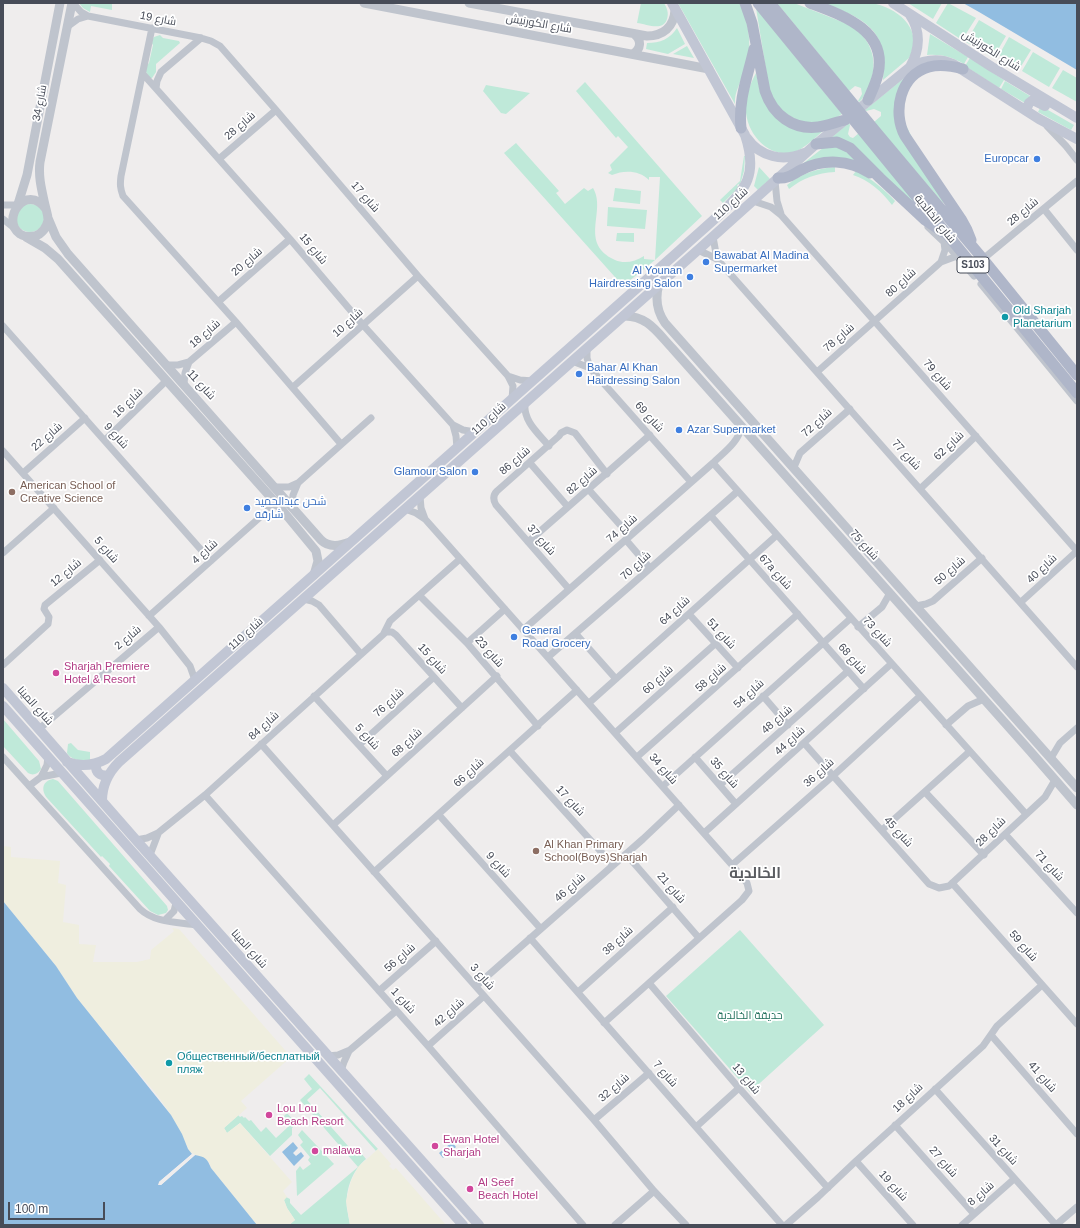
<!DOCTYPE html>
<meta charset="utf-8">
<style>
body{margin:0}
#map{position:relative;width:1080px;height:1228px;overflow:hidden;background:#efeded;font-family:Helvetica,sans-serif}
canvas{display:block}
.frame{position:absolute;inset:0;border:4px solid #474c58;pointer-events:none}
.scale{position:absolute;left:8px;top:1202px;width:97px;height:18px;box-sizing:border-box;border:2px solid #474c58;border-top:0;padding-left:5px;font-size:12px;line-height:14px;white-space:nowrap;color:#474c58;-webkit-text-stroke:3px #fff;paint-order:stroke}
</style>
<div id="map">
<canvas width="1080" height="1228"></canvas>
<div class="frame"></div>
<div class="scale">100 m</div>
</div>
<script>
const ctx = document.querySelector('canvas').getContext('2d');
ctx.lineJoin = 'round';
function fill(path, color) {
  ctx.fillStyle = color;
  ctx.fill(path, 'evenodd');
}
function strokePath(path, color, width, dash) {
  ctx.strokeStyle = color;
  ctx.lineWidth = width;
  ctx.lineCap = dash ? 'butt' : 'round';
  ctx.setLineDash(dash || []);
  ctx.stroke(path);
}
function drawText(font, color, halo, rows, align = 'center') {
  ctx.font = font + ' Helvetica,Cairo,sans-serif';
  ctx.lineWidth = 3.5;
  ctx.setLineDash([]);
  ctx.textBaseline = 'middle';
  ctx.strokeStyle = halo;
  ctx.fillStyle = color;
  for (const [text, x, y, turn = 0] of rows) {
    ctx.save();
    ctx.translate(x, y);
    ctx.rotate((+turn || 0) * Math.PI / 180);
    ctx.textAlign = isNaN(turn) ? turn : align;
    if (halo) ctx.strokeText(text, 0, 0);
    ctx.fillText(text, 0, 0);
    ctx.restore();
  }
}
const green = new Path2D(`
 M79 3H112V10L91 6 90 12 83 8Z
 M641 3H664C667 8 669 13 667 19 663 32 647 24 637 23Z
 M678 3H741C749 25 753 49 745 71 741 82 734 92 735 104Z
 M777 3H794L845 23C871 35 880 61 869 86 866 92 864 98 859 102L858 101 862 94 861 88 855 86 849 91Z
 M823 3C836 3 848 3 861 3 866 3 872 2 876 4 901 10 924 32 909 58L883 80C889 29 865 19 823 3Z
 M908 3H942L933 19Z
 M948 3 976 18 962 40 936 23Z
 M756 8 842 114 834 119 821 123 800 122 782 111 770 94Z
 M979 20 1006 36 996 53 990 56 966 42Z
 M677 28 685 44 668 54 646 49 647 43C660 43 670 39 677 28Z
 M930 34 968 57 964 64C952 57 941 54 927 55Z
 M160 35 163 38 179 41 180 43 156 64V72L152 78H150L146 72V66L149 63 153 45 151 42 154 37Z
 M1009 37 1031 50 1020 68 999 55Z
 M687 46 694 58 673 54Z
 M1033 52 1060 68 1049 87 1022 71Z
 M970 58 1004 80 999 88 965 66Z
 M1063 70 1077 78V102L1052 88Z
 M756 73 760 91 771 113 824 130C816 137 807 146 797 151 769 162 743 131 746 104 747 93 751 82 756 73Z
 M904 78 895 103 944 202 943 203 874 122 881 116V112L874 109 866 111 865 110Z
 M1005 81 1030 96 1025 103 1001 89Z
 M585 82 702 216 655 260 623 286 504 153 516 143 559 191 556 193 565 204 584 188 588 191 593 188C607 211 578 243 615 260 624 264 635 262 644 256V259L655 260 660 177H649V180C639 170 624 170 612 175L608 173 612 170 610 165 628 147 618 136 616 138 576 91Z
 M486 85 530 93 506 114 501 113 483 91Z
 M1041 106 1074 125 1071 130 1038 112Z
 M849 123 850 125 848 134 850 137 853 138 859 133 934 225 837 137H832Z
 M837 145 860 162 801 165 823 148Z
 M744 156H745L744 171 740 185 738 184 737 186 739 187 723 203 720 200 740 181Z
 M759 167 770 179 758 190 754 186Z
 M835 167V172C817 173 803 178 789 189L787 185C803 173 815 169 835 167Z
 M856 171C872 179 883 188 895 201L892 205C882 192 869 180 853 175Z
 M615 188 641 191 640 204 613 201Z
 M16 218a14 14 0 1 1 28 0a14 14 0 1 1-28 0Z
 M608 207 647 210 645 229 607 226Z
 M617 233H634V242L616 241Z
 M3 719 39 761 41 769C38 774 33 776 28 773L3 746Z
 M71 743 78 750 90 752V761C82 762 71 760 67 753L68 744Z
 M53 779 58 781 167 906 168 910 166 913 158 915 150 911 109 866 110 864 102 856 101 857 47 798C41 790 42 781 53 779Z
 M740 930 824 1025 750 1092 666 996Z
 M309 1074 378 1149 376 1151 320 1088 307 1100 357 1156 361 1153 366 1159C352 1171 345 1190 347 1209 348 1214 349 1220 350 1225H289L295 1220 287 1208 284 1200 286 1197 290 1199V1203L301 1215 358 1167 300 1100 312 1089 304 1079Z
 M287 1113 297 1124 292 1128V1135L270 1156 240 1123 227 1133 224 1128 238 1115 240 1117 242 1116 244 1118 245 1117 249 1121 251 1120 261 1132 266 1127 276 1138 289 1126 282 1118Z
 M302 1130 334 1164 297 1196 296 1171 300 1166 303 1170 311 1164 308 1160 310 1157 300 1145 303 1142 298 1135Z`);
const sand = new Path2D(`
 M3 846 11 847V857L60 861 58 883 66 885 63 922 79 925V944L96 945 93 962H137L150 959 151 950 173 932 174 931 172 928 179 929 291 1057 241 1101 247 1108 224 1128 227 1133 240 1123 292 1182 283 1191 287 1197 284 1200 287 1208 295 1220 289 1225H257L211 1168 209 1162 190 1152 171 1115 158 1096 94 1019 77 998 56 966 3 901Z
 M378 1149 391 1164 389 1166 393 1170 396 1168 446 1225H350L346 1201 351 1181 358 1167Z`);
const water = new Path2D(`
 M963 3H1077V70L979 12Z
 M3 901 56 966 77 998 171 1115 182 1134 188 1149 192 1154 159 1182 161 1185 195 1155C205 1157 207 1158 211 1168L257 1225H3Z
 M293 1142 298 1148 293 1153 296 1156 301 1152 304 1156 294 1166 282 1152Z
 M452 1142 456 1147 443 1158 439 1153Z`);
const pier = new Path2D(`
 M192 1154 195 1155 161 1185H158L159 1182Z`);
const minor = new Path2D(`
 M73 3 81 12 88 16 201 38 211 41 220 46 276 110 418 276 508 376 513 386 512 399
 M67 27 78 19 88 16
 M152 28 121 176C120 184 120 188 123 196L236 322 341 444
 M143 74 290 239 363 325 453 425 463 430 475 432
 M156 88 157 81 161 72 201 38
 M1047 126 1066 146 1077 160
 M219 159 276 110
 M775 181 777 201 781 214
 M753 201 771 207 781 215 1077 551
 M3 205H17
 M1044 209 1077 250
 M3 219 13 227
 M928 227 948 246 974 276
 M713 237 717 259
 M698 250 717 259 1077 667
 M983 259 1077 181
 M941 262 945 250 944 242
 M981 284 1077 401
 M218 302 290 239
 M3 326 211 561
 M587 348V358L590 368
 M572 361 590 368 691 482
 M167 365H178L189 362 236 322
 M817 372 941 262 957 256
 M508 376 520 380 533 381
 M184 384 185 373 189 362
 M293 387 418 276
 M525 403C523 421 538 433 549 446
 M453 425 456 436 457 448
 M105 440 166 381
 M3 451 159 627 190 666 195 680
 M530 463 568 507
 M713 463 1026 814
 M794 467 800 453 850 409
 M23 473 85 418
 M274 487H289L298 483
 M921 488 976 436
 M589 490 630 536
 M420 496 421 508 425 519
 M292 508 293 495 298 483 371 418
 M405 509 416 513 425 519 732 865 747 883 749 891 742 900 604 1023
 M711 516 864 689
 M626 540 650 568
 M528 542 650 435
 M3 553 54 508
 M569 589 496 505C493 500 493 495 497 491L559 436 561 433 567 430 575 433 607 474
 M420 596 467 643 538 726
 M304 599 312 601 319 605 361 654
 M1021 602 1077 551
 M916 606 926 604 933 601 982 558
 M689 614 738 668
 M149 616 276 503
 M858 627 882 607 890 593
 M523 630 713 463C724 452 738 443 742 426
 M384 633 390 621 460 559
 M576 634 616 679
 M467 643 505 609
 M548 657 630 586 738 491
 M3 665 48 624 49 617 44 609 45 605 100 560
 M314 696 387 776
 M763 696 788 725
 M589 703 777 535
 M946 725 968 706 984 699
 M39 729 159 627
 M615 733 715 644
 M804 743 929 884 939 888 949 886 1045 797 1055 780
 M261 744 594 1120 654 1191 686 1225
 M359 745 434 677
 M510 751 613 865
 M3 757 140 909C155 923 177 922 197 925
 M637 757 798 614
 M695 757 736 804
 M1051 758 1060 743 1077 728
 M41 777 47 765 48 757
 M720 785 848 671
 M29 786 41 777 61 773
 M663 786 850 619
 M925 792 984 855
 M205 795 428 1046 583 1225
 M439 815 541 929
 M333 825 497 676
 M882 830 969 752
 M704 833 891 664
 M1005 834 1077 913
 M136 840 147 838 158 833 205 795 386 632H392L396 635 462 708
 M626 854 699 938
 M150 855 158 834
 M732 865 834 775 920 696
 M374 872 577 690
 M952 883 1077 1024
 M165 920 174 911 176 903
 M530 938 782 1225
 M649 983 739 1088 828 1188
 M476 986 643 839 679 805
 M379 991 436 941
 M578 992 673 907
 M991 1035 1077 1134
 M428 1046 484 996
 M328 1056 338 1055 350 1050 396 1011
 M341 1071 344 1062 349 1051
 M935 1089 1056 1225
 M594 1120 649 1073
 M895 1125 974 1214
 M696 1127 739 1088
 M856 1161 913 1225
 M615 1225 654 1191
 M786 1225 818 1197 856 1161 983 1046 997 1026 1042 985
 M962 1225 1014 1179
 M1056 1225 1077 1207`);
const tertiary = new Path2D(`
 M364 3 709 69
 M469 3 647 36C663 36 674 27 675 10
 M633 54C641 49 642 40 634 34
 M18 204 27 175 60 3
 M46 209C26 182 0 220 20 234 25 237 30 237 35 236 42 234 47 227 48 220 48 214 46 210 45 205 42 191 38 177 40 162L72 3
 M48 218 56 237 68 254 321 540C329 548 340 546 350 542
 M26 237 45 248 58 259 283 511 316 551 318 561 314 575
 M659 284C655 298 656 310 665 323L1077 788
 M623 316C647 315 657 332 672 348L1030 751 1077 805`);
const secondary = new Path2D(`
 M893 3 992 67 1077 118
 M910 15C921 31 920 50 910 67
 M1026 110 1029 103 1033 100 1045 106
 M747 138C760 157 783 162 804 153
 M3 688 136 840 479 1225
 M3 706 463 1225
 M67 762C81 767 93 766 106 759L680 250C693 238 706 227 719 215 747 189 758 174 745 135L672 3
 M96 764C95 772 100 777 109 775
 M102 801C102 785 108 773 119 762L698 250 816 144 910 67C924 60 938 57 953 64L1039 119 1077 139`);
const primary = new Path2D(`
 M745 3 752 23 765 91C773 115 793 130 818 127 827 126 836 122 845 120
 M758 3 1077 393
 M770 3 877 133 983 259 1077 375
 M810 3C842 15 888 30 878 74 876 83 872 91 868 100
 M963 69C952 66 940 64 929 67 900 75 892 112 905 136L961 219 967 230 971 240
 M741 128C738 99 748 76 754 49
 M816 144 837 142 850 148 880 178 925 220 943 232
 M778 178C788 179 793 174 801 170 824 158 849 160 870 173`);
const markers = [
 [1037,159,4,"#3f7fe0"],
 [706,262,4,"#3f7fe0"],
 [690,277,4,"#3f7fe0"],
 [1005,317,4,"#0f9aa8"],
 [579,374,4,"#3f7fe0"],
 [679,430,4,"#3f7fe0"],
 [475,472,4,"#3f7fe0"],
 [12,492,4,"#8d6e63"],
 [247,508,4,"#3f7fe0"],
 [514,637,4,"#3f7fe0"],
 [56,673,4,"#d1479c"],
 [536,851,4,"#8d6e63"],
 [169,1063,4,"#0f9aa8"],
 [269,1115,4,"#d1479c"],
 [435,1146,4,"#d1479c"],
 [315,1151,4,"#d1479c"],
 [470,1189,4,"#d1479c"]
];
const shields = [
 [973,265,32]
];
const shieldNames = [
 ["S103",973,265]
];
const streetNames = [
 ["شارع 19",158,19,11],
 ["شارع الكورنيش",539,24,10],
 ["شارع الكورنيش",991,51,32],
 ["شارع 34",40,103,-79],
 ["شارع 28",240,126,-41],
 ["شارع 17",365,197,49],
 ["شارع 110",731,204,-42],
 ["شارع 28",1023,212,-40],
 ["شارع الخالدية",935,219,51],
 ["شارع 15",313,249,50],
 ["شارع 20",247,262,-41],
 ["شارع 80",901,283,-42],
 ["شارع 10",348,323,-42],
 ["شارع 18",205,334,-41],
 ["شارع 78",839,338,-41],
 ["شارع 79",937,375,49],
 ["شارع 11",201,385,48],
 ["شارع 16",128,403,-44],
 ["شارع 69",649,417,48],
 ["شارع 110",489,419,-42],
 ["شارع 72",817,423,-42],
 ["شارع 9",116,436,48],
 ["شارع 22",47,437,-41],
 ["شارع 62",949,446,-43],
 ["شارع 77",906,455,48],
 ["شارع 86",515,461,-41],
 ["شارع 82",582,481,-41],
 ["شارع 74",622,529,-41],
 ["شارع 37",541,540,49],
 ["شارع 75",864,545,48],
 ["شارع 5",106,550,49],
 ["شارع 4",205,552,-42],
 ["شارع 70",636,566,-42],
 ["شارع 40",1042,569,-43],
 ["شارع 50",950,571,-41],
 ["67a شارع",775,572,48],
 ["شارع 12",66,573,-40],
 ["شارع 64",675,611,-42],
 ["شارع 73",877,632,48],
 ["شارع 110",246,634,-42],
 ["شارع 51",721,634,48],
 ["شارع 2",128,638,-40],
 ["شارع 23",489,652,49],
 ["شارع 15",432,659,48],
 ["شارع 68",852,659,49],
 ["شارع 58",711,678,-41],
 ["شارع 60",658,680,-42],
 ["شارع 54",749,694,-42],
 ["شارع 76",389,703,-42],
 ["شارع المينا",35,706,48],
 ["شارع 48",777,720,-41],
 ["شارع 84",264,726,-42],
 ["شارع 5",367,737,48],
 ["شارع 44",790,741,-42],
 ["شارع 68",407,743,-42],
 ["شارع 34",663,769,49],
 ["شارع 66",469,773,-42],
 ["شارع 35",724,773,49],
 ["شارع 36",819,773,-42],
 ["شارع 17",570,801,48],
 ["شارع 45",898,832,48],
 ["شارع 28",991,832,-44],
 ["شارع 9",498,865,48],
 ["شارع 71",1049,866,48],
 ["شارع 46",570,888,-41],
 ["شارع 21",671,888,49],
 ["شارع 38",618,941,-42],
 ["شارع 59",1023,946,49],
 ["شارع المينا",249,949,48],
 ["شارع 56",400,958,-41],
 ["شارع 3",482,977,49],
 ["شارع 1",403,1001,48],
 ["شارع 42",449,1013,-41],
 ["شارع 7",665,1074,49],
 ["شارع 41",1042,1077,49],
 ["شارع 13",746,1079,50],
 ["شارع 32",614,1088,-41],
 ["شارع 18",908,1098,-43],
 ["شارع 31",1003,1150,48],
 ["شارع 27",943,1162,49],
 ["شارع 19",893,1186,48],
 ["شارع 8",981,1194,-41]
];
const shopNames = [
 ["Europcar",1029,159,"right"],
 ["Bawabat Al Madina",714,256],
 ["Supermarket",714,269],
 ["Al Younan",682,271,"right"],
 ["Hairdressing Salon",682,284,"right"],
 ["Bahar Al Khan",587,368],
 ["Hairdressing Salon",587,381],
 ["Azar Supermarket",687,430],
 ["Glamour Salon",467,472,"right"],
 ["شحن عبدالحميد",255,502],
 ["شارقه",255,515],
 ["General",522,631],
 ["Road Grocery",522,644]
];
const cultureNames = [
 ["Old Sharjah",1013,311],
 ["Planetarium",1013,324],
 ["Общественный/бесплатный",177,1057],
 ["пляж",177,1070]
];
const educationNames = [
 ["American School of",20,486],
 ["Creative Science",20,499],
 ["Al Khan Primary",544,845],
 ["School(Boys)Sharjah",544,858]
];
const hotelNames = [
 ["Sharjah Premiere",64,667],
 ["Hotel & Resort",64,680],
 ["Lou Lou",277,1109],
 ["Beach Resort",277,1122],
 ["Ewan Hotel",443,1140],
 ["Sharjah",443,1153],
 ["malawa",323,1151],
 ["Al Seef",478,1183],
 ["Beach Hotel",478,1196]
];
const parkNames = [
 ["حديقة الخالدية",750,1016]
];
const districtNames = [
 ["الخالدية",755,874]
];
fill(green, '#bfe9d9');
fill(sand, '#efeedf');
fill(water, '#91bde1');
fill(pier, '#efeded');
strokePath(minor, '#bfc4cd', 7);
strokePath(tertiary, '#bfc4cd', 9);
strokePath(secondary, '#c1c6d4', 10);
strokePath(primary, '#afb6c9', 11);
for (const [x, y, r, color] of markers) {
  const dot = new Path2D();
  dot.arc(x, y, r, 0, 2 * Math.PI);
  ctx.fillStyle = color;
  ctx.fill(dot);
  strokePath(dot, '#fff', 1.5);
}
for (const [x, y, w] of shields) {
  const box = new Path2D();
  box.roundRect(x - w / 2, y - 8, w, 16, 3);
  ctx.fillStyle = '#fff';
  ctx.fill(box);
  strokePath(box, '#474c58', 1);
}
drawText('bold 10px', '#474c58', null, shieldNames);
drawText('11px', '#474c58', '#fff', streetNames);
drawText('11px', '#366cbe', '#fff', shopNames, 'left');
drawText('11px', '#0d838f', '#fff', cultureNames, 'left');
drawText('11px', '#785e54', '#fff', educationNames, 'left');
drawText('11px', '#b23c85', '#fff', hotelNames, 'left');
drawText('11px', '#21705c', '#fff', parkNames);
drawText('bold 15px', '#5a5c61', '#fff', districtNames);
</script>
